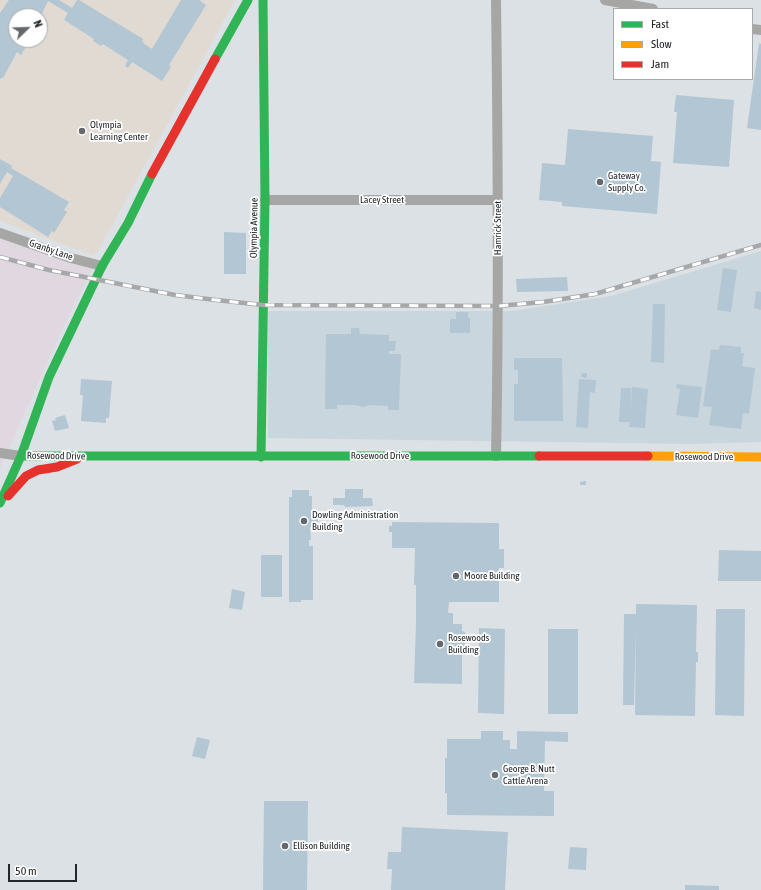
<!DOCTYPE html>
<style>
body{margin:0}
#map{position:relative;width:761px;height:890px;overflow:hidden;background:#dce1e6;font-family:"Asap Condensed",sans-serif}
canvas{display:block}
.legend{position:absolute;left:613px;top:8px;width:140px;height:72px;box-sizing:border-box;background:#fff;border:1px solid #a7a9aa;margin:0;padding:5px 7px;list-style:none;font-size:12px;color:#23272a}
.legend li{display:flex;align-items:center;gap:8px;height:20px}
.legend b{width:20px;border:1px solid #a7a9aa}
.north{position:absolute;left:8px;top:8px;width:40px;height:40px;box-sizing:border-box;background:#fff;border:1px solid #a7a9aa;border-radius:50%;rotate:67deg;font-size:11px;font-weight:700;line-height:16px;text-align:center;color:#23272a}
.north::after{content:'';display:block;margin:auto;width:14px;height:18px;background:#64686c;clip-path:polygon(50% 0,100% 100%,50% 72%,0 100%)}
.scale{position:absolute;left:8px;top:864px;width:69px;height:18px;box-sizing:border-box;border:2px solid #23272a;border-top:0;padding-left:5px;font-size:12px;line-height:14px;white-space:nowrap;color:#23272a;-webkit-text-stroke:3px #fff;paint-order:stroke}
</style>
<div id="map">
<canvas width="761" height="890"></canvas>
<ul class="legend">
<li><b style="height:5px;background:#30b455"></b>Fast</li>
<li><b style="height:5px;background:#ff9f0a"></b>Slow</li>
<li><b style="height:5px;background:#e5322d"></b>Jam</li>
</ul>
<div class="north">N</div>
<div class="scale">50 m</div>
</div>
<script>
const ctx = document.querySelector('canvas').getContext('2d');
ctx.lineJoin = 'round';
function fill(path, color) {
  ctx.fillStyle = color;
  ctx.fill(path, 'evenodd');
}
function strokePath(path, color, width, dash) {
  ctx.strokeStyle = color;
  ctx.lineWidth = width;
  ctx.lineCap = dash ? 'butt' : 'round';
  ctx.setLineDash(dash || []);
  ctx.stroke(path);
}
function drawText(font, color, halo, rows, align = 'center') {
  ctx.font = font + ' "Asap Condensed",sans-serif';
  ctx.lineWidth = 3.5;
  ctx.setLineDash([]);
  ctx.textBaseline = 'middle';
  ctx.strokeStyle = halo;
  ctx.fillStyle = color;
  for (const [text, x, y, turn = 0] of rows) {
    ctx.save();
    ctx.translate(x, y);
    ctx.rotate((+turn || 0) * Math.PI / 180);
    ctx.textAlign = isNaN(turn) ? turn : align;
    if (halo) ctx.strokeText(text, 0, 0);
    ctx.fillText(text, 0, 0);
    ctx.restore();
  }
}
const built = new Path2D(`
 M761 251V442L690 444 268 438V311H512L611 296Z`);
const industrial = new Path2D(`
 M0 238 93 269 65 323 0 468Z`);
const education = new Path2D(`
 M0 0H235L98 251 92 255 0 221ZM16 16H40V40H16Z`);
const building = new Path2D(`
 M9 0H59L72 8 77 0H79L143 39 142 41 144 42 143 43 152 49 181 0H199L206 5 169 65 171 67 162 81 132 62 128 68 125 66 128 60 103 44 101 46 96 43 93 41 94 39 64 20 68 13 48 1 41 16H16V40H30L21 55 17 52 3 78H1L0 80V13Z
 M759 43 761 44V130L747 128Z
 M676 95 734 100 729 167 673 163 677 112H674Z
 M568 129 653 136 651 161 661 162 657 214 562 206V202L539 200 542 163 565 165Z
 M0 159 12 166 11 168 69 202 64 210 67 212 54 233 52 231 48 237 0 207V198L13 176 7 172 0 184Z
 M224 232 246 233V274H224Z
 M723 268 737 270 731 312 717 310Z
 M567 277 568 291 517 292 516 279Z
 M756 291 761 292V310L754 308Z
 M653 304H665L664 363 651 362Z
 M456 312H468V318H470V333H450V319H456Z
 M351 328H359L360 334 389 335V341H396L395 351H389V354H401L399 410H388V406L370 405 363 407 355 405H337V409H325L326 334H351Z
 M720 345 741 347V353H744L742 366 755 368 749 414 743 413 741 429 709 425 712 407 703 406 711 349 719 350Z
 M514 358H562L563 421H514V384H518V370H514Z
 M582 373H587V378L581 377Z
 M81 379 112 381 109 418H106V423L81 421 83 395H80Z
 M579 379 596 380 595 393 590 392 588 428 576 427Z
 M677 384 702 387 698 418 676 415 680 389 676 388Z
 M632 387 648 389 645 428 629 427 630 422H619L621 388H631L630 414Z
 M65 415 69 428 55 431 52 421 56 420 55 418Z
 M586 481V485H580V482Z
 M345 489H363V498H372L373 506 345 507 344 505H333V498H345Z
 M292 490H309V496H312V515H318V527H310L311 540H309V546H313V600H301V602H289V497H292Z
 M392 522 499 523V549H504V568H499V602H449L448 613H453V624H462V631L465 632V652H462V684L414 683 416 624V585H414L415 548H392V532H389V526H392Z
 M719 550 761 551V581H718Z
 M261 555H282V597H261Z
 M232 589 245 592 242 610 229 608Z
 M636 604 697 605 696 652H698V662H696L695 716 635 715 636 624 634 705H623L624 614H636Z
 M716 609H745L744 716 715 715Z
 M479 628 505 629 504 714 478 713Z
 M548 629H578V714H548Z
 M481 731H503V740H510V749H517V731L568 732V742L545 741 544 791H554V816L447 815V793H445V758H447V739H481Z
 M197 737 210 740 205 759 192 756Z
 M264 801H308L307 890H263Z
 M402 827 508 832 505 890H391L392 869H387L388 852H401Z
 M570 847 587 848 586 870 568 869Z
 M685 885 719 886V890H685Z`);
const street = new Path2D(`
 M496 0C498 152 499 304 496 456
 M605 0 653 9
 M752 29 761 30
 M265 200H498
 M0 233 71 258 102 266
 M0 453 21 456`);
const fast = new Path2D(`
 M215 59 248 0
 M21 456C194 457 366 455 539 456
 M261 457 265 200 263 0
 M0 503 21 456 49 377 102 266 128 223 152 174`);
const slow = new Path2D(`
 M648 456 761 457`);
const jam = new Path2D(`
 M152 174 215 59
 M539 456H648
 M8 496 26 476 38 470 57 467 77 459`);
const rail = new Path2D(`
 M0 257 49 270 175 295 216 300 263 305 498 306 543 302 595 294 761 245`);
const markers = [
 [82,131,4,"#64686c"],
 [600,182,4,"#64686c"],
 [304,521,4,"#64686c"],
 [456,576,4,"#64686c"],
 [440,644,4,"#64686c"],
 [495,775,4,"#64686c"],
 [285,846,4,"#64686c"]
];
const poiNames = [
 ["Olympia",90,125],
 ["Learning Center",90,137],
 ["Gateway",608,176],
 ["Supply Co.",608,188],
 ["Dowling Administration",312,515],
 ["Building",312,527],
 ["Moore Building",464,576],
 ["Rosewoods",448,638],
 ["Building",448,650],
 ["George B. Nutt",503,769],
 ["Cattle Arena",503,781],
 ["Ellison Building",293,846]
];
const streetNames = [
 ["Lacey Street",382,200],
 ["Olympia Avenue",254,228,-89],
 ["Hamrick Street",498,228,-90],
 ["Granby Lane",51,250,19],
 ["Rosewood Drive",56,456,1],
 ["Rosewood Drive",380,456],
 ["Rosewood Drive",704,457]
];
fill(built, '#cad6de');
fill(industrial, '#e1d7e0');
fill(education, '#e0dad2');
fill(building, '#b3c6d3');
strokePath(street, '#a6a6a5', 10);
strokePath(fast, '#30b455', 9);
strokePath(slow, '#ff9f0a', 9);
strokePath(jam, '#e5322d', 9);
strokePath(rail, '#a7a8aa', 4.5);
strokePath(rail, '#fff', 3, [9]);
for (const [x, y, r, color] of markers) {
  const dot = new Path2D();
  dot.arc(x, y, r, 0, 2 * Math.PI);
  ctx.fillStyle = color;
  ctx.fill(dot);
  strokePath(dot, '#fff', 1.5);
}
drawText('10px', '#23272a', '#fff', poiNames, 'left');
drawText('10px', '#23272a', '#fff', streetNames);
</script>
